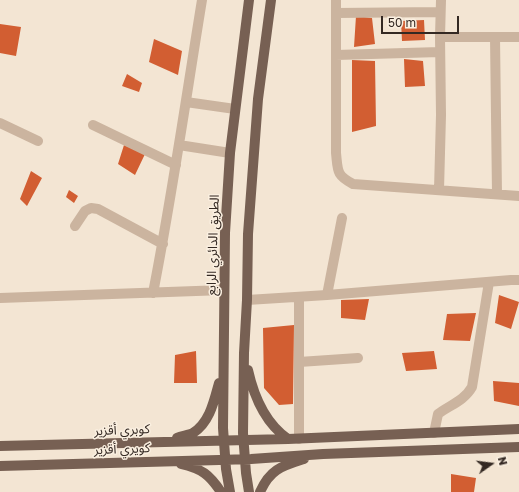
<!DOCTYPE html>
<meta charset="utf-8">
<style>
body{margin:0}
#map{position:relative;width:519px;height:492px;overflow:hidden;background:#f3e5d3;font-family:"Golos Text",sans-serif}
canvas{display:block}
.north{position:absolute;left:471px;top:444px;width:40px;height:40px;-webkit-text-stroke:3px #faefe0;paint-order:stroke;rotate:76deg;font-size:11px;font-weight:700;line-height:16px;text-align:center;color:#342923}
.north::after{content:'';display:block;margin:auto;width:14px;height:18px;background:#342923;clip-path:polygon(50% 0,100% 100%,50% 72%,0 100%)}
.scale{position:absolute;left:381px;top:16px;width:78px;height:18px;box-sizing:border-box;border:2px solid #342923;border-top:0;padding-left:5px;font-size:12px;line-height:14px;white-space:nowrap;color:#342923;-webkit-text-stroke:3px #faefe0;paint-order:stroke}
</style>
<div id="map">
<canvas width="519" height="492"></canvas>
<div class="north">N</div>
<div class="scale">50 m</div>
</div>
<script>
const ctx = document.querySelector('canvas').getContext('2d');
ctx.lineJoin = 'round';
function fill(path, color) {
  ctx.fillStyle = color;
  ctx.fill(path, 'evenodd');
}
function strokePath(path, color, width, dash) {
  ctx.strokeStyle = color;
  ctx.lineWidth = width;
  ctx.lineCap = dash ? 'butt' : 'round';
  ctx.setLineDash(dash || []);
  ctx.stroke(path);
}
function drawText(font, color, halo, rows, align = 'center') {
  ctx.font = font + ' "Golos Text","Noto Sans Arabic",sans-serif';
  ctx.lineWidth = 3;
  ctx.setLineDash([]);
  ctx.textBaseline = 'middle';
  ctx.strokeStyle = halo;
  ctx.fillStyle = color;
  for (const [text, x, y, turn = 0] of rows) {
    ctx.save();
    ctx.translate(x, y);
    ctx.rotate((+turn || 0) * Math.PI / 180);
    ctx.textAlign = isNaN(turn) ? turn : align;
    if (halo) ctx.strokeText(text, 0, 0);
    ctx.fillText(text, 0, 0);
    ctx.restore();
  }
}
const building = new Path2D(`
 M356 16 372 18 375 44 354 47Z
 M424 20 425 40 402 41 401 21Z
 M0 24 21 27 16 56 0 53Z
 M154 39 182 51 178 75 149 62Z
 M404 59 423 61 425 86 405 87Z
 M352 60 375 61 376 126 352 132Z
 M127 74 142 83 139 92 122 86Z
 M124 145 145 154 135 175 118 164Z
 M31 171 42 178 27 206 20 199Z
 M69 190 78 196 74 203 66 197Z
 M499 295 519 302 511 329 495 323Z
 M369 299 365 320 341 318V300Z
 M476 313 470 341 443 340 447 314Z
 M294 325 293 404 279 405 264 388 263 328Z
 M196 351 197 383H174L175 355Z
 M434 351 437 369 406 371 402 353Z
 M493 381 519 383V406L494 401Z
 M451 474 476 478 474 492H451Z`);
const minor = new Path2D(`
 M336 0V153C338 171 336 175 353 184L519 196
 M336 13 440 12
 M440 37H519
 M495 37 497 194
 M336 55 440 52
 M186 102 235 109
 M0 123 38 141
 M93 125 176 165
 M179 145 230 153
 M439 190 441 115 440 37 441 0
 M75 226 85 211 91 208 98 209 163 244
 M153 293C172 196 186 98 202 0
 M327 295 342 218
 M0 298 224 290
 M247 300 327 295 511 280H519
 M299 362 358 358
 M434 433 438 414C450 405 464 401 472 387L489 282
 M299 439V297`);
const major = new Path2D(`
 M248 370C254 397 265 423 288 439
 M177 438C182 436 189 435 193 433 210 422 214 401 219 383
 M0 446 288 439 519 429
 M181 464C202 469 209 474 221 492
 M0 466 219 460 251 459 323 454 519 447
 M230 492 226 469 223 428 225 233 230 153 249 0
 M249 492 246 473 243 433 244 353 247 300 248 234 258 99 271 0
 M260 492C270 469 282 466 304 459`);
const streetNames = [
 ["الطريق الدائري الرابع",213,245,-88],
 ["كوبري أقزير",122,430,-2],
 ["كويري أقزير",122,449,-2]
];
fill(building, '#d25e32');
strokePath(minor, '#cbb49f', 10);
strokePath(major, '#776053', 10);
drawText('13px', '#342923', '#faefe0', streetNames);
</script>
